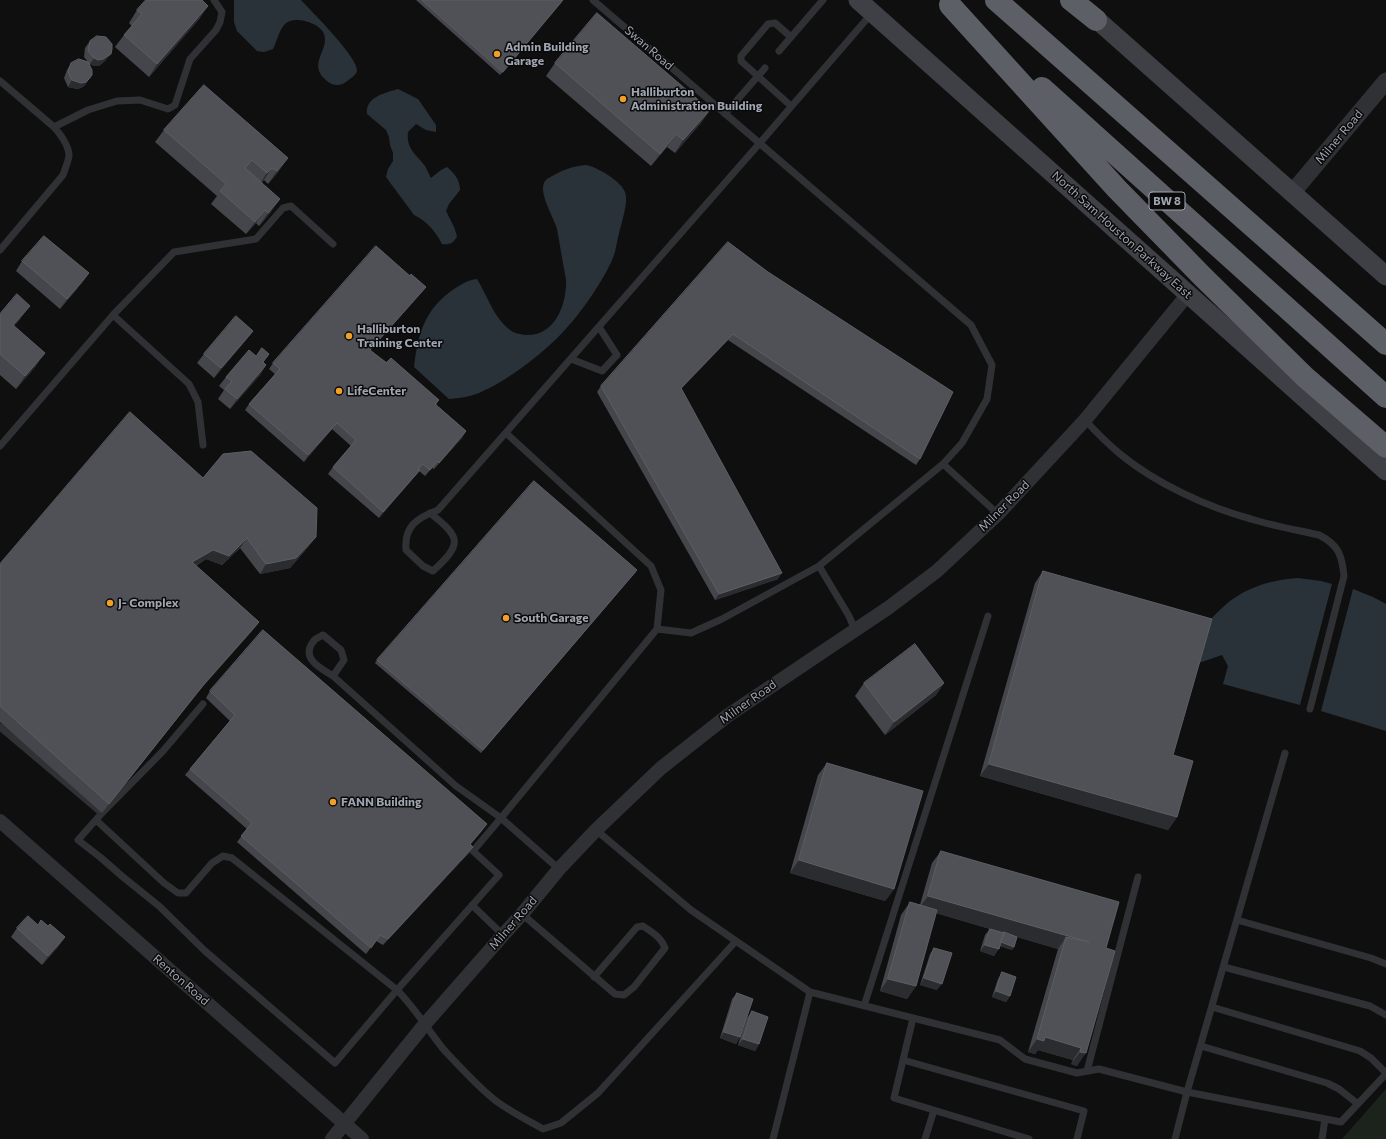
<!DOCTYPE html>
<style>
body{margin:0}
canvas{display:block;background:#0f0f10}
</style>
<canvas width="1386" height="1139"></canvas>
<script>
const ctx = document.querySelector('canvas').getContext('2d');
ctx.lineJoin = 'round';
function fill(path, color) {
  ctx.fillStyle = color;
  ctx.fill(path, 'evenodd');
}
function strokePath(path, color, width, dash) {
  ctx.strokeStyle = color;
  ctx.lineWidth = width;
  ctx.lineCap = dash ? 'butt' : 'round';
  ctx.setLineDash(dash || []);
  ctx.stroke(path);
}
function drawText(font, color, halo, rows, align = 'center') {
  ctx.font = font + ' Commissioner,sans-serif';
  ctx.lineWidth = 3;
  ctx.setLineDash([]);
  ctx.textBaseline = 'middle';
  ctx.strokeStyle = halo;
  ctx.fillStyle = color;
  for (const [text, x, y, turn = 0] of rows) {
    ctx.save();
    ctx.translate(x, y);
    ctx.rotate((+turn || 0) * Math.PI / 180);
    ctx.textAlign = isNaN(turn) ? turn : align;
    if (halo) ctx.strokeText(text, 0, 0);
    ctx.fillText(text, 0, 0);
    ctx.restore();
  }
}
const green = new Path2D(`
 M1386 1089V1139H1342Z`);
const water = new Path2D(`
 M234 0H301C311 11 359 58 357 71 356 75 350 79 346 82 340 86 333 86 327 81 306 64 330 51 324 34 320 23 294 15 285 24 279 30 277 41 273 49L264 52 257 51 237 31 234 22Z
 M398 89 418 99 436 125V132L426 130 416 124 408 132C406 149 416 154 425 166 427 170 429 174 431 178L441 170 447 167C455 174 460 180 460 190L449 204 446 211 454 227 457 236C454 243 450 245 442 244 436 232 427 221 414 215L386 177 388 169 393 161V153L390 145 389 137 386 130 367 114C365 97 385 93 398 89Z
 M586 165C597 167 621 181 625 192 628 201 624 213 622 222 619 232 617 242 615 252 608 275 579 316 562 333 541 355 507 381 479 393 469 397 459 398 449 399L414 367C418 333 425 309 454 289 462 284 468 280 477 279 488 297 495 321 513 332 517 334 522 334 525 335 555 337 567 304 566 280L557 229C554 217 536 190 546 180 548 178 552 176 554 175 565 169 574 166 586 165Z
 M1298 578 1321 581 1332 584 1300 705 1223 684 1228 666 1222 655 1193 665C1197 653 1203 632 1209 622 1212 617 1218 612 1222 608 1243 588 1270 580 1298 578Z
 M1353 589 1373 597 1386 604V731L1321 711Z`);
const service = new Path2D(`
 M593 0 971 325 992 365 987 399 962 443 943 464 998 514
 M791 37 775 23 768 24 741 56V61L791 106
 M779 51 823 0
 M0 81 54 127C61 135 69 146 69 156 68 162 65 169 63 175L0 250
 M725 114 765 68
 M54 127 88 110 117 101 140 100 168 109 175 105 190 59 216 30 220 22 222 12 214 0
 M113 315 189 384 198 402 203 445
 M571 359 602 371 617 355 599 327
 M1085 420C1096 432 1108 444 1120 454 1155 483 1207 507 1251 519 1273 526 1297 530 1319 535 1339 545 1342 556 1344 576L1310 709
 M0 446 113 315 174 252 256 239 283 208 291 206 333 244
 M430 513C462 538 462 544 433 571L423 566 406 550C404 526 417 518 438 510L759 144 872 13
 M819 566 849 616 855 630
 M657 629 691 633 722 619 819 566 943 464
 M333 676C322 669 303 660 311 645 314 639 317 638 323 635L341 650 344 660 333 676 456 786 501 818 657 629 661 590 651 566 506 433
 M0 727 102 813 78 840 100 857 123 877 159 906 205 951 335 1063 397 990C415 1008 428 1030 444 1050 458 1065 480 1089 496 1101 511 1112 527 1120 543 1129L561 1123 598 1093 736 941
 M102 813 163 751 203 704
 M96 820 164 883 178 893H186L212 863 223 856 232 858 397 990 499 875 473 851 501 818 559 869
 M596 830 691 910 810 992 1000 1040 1025 1059 1077 1073 1099 1069 1187 1092 1341 1122 1386 1074
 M472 905 503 935
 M522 914 615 994 624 995 634 987 665 948C661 937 653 933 643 926L637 927 594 977
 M1237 920 1371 958 1386 964
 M1224 967 1370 1006 1386 1015
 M864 1006 988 616
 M1212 1007 1360 1051 1371 1058 1386 1073
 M913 1018 894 1098 1029 1139
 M1201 1046 1327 1083 1339 1089 1358 1104
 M903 1060 1084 1111 1077 1139
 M1087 1071 1138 877
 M773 1139 810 992
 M925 1139 934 1110
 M1175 1139 1187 1092 1285 753
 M1322 1139 1325 1119`);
const minor = new Path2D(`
 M0 821 362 1139
 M332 1139 425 1024 503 935 522 914 559 869 596 830 661 768 727 716 888 608 937 571 998 514 1085 420 1188 294`);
const tertiary = new Path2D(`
 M1292 193 1386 81`);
const secondary = new Path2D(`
 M858 0 1188 294 1386 471
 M1086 10 1386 276`);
const motorway = new Path2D(`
 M996 0 1386 344
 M1071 0 1096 20
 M950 5 1117 189 1203 277 1305 377 1386 447
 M1042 88 1386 397`);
const wall = new Path2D(`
 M416 0H563L500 75Z
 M137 10 200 18 149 77 115 47 124 35 132 26 129 23Z
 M90 41 106 60 99 66H94L90 64 89 79 85 85 81 88 77 89 68 87 64 78 67 70 71 63 88 62 84 57 85 48Z
 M555 63 710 110 701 123 675 153 667 147 651 166 546 76Z
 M204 85 279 171 268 184 264 180 262 183 271 212 259 226 256 223 246 234 211 204 217 196 155 142 164 130Z
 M22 261 89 273 82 283 60 309 16 271Z
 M768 272 920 459 916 465 728 340 681 389 778 579 715 600 597 392 601 386Z
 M410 276 426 287 421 293 370 350 439 400 436 405 466 431 462 438 434 469 432 468 425 476 419 471 415 476 379 518 328 474 333 467 351 446 332 429 304 462 245 410 249 404 275 374 269 369 273 363Z
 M0 314 21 318 14 326 36 366 16 389 0 375Z
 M253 331 246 340 214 378 197 363 204 354Z
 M269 354 263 362 266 365 260 375 230 409 218 399 224 390 219 386 226 377 256 356Z
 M203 478 309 546 290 568 260 574 240 548 222 565 206 559 196 566 259 622 252 631 198 692 102 813 0 722V564Z
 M637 570 481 753 375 663 377 660Z
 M1043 571 1173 755 1177 817 1168 830 980 776 1035 583Z
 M864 683H944L936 695 885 735 855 696Z
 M210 691 482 831 470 845 473 847 469 853 383 945 376 941 366 954 237 842 247 829 185 775 230 721 206 698Z
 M827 763 894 889 885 901 790 873 818 775Z
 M941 851 1106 948 1077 1066 1071 1064 1073 1060 1038 1050 1035 1054 1028 1052 1058 949 1017 937 1014 947 1012 950 1000 946 994 956 980 951 985 935 990 929 936 913 916 986 907 999 880 991 901 915 910 902 920 905 932 863Z
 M48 926 65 937 58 947 42 965 11 937 17 928Z
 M934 948 937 990 920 985 930 954Z
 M1002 972 1010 996 1006 1002 992 997 998 979Z
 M737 993 740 1037 736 1044 720 1038 732 999Z
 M752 1011 759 1044 755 1051 738 1045 747 1018Z`);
const shadedWall = new Path2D(`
 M208 6 200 18 149 77 157 64Z
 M111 54 106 60 99 66H94L90 64 94 58Z
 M89 79 85 85 81 88 77 89 68 87 72 80Z
 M710 110 701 123 675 153 683 140Z
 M676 134 667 147 651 166 660 154Z
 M288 158 279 171 268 184 277 171Z
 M272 168 264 180 258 186 267 173Z
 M280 199 271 212 259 226 268 213Z
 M265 210 256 223 246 234 255 222Z
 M89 273 82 283 60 309 67 299Z
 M426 287 421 293 365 356 370 350Z
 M30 306 21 318 4 338 13 325Z
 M253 331 246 340 214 378 221 368Z
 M733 334 728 340 676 394 681 388Z
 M45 353 36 366 16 389 25 376Z
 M266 365 260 375 230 409 237 399Z
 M337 423 332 429 304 462 308 455Z
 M466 431 462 438 434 469 439 463Z
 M420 470 415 476 379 518 383 512Z
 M316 537 309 546 290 568 260 574 266 564Z
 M247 538 240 548 222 565 206 559 185 572 192 562 213 550Z
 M637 570 635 573 481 753 483 750Z
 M782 573 778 579 715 600 719 594Z
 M259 622 252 631 198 692 102 813 109 804 205 683Z
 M944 683 936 695 885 735 894 722Z
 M989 764 1177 817 1168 830 980 776Z
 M487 824 482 831 465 851 470 844Z
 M473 847 469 853 383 945 388 939Z
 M799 860 894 889 885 901 790 873Z
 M928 896 1089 942 1066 937 1058 949 919 908Z
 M65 937 58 947 42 965 48 956Z
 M1001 942 1014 947 1012 950 998 945Z
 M985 945 999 949 994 956 980 951Z
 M924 978 942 984 937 990 920 985Z
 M888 979 916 986 907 999 880 991Z
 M996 991 1010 996 1006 1002 992 997Z
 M724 1032 740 1037 736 1044 720 1038Z
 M1045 1037 1081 1048 1073 1060 1038 1050 1035 1054 1028 1052 1037 1039Z
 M743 1039 759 1044 755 1051 738 1045Z
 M1080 1052 1086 1053 1077 1066 1071 1064Z`);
const building = new Path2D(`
 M146 0H202L208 6 157 64 124 35 142 14 137 10Z
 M422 0H563L503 72Z
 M597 13 710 110 683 140 676 134 660 154 555 63Z
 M97 36 106 37 112 44V49L111 54 103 59 98 60 94 58 88 51 90 41Z
 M79 59 88 62 92 70V75L89 79 86 82 81 83 72 80 68 72 71 63Z
 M204 85 288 158 277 171 272 168 267 173 252 160 245 168 280 199 268 213 265 210 255 222 220 191 226 184 164 130Z
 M44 236 89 273 67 299 22 261Z
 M728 242 768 272 953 392 920 459 733 334 681 388 782 573 719 594 601 386Z
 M376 246 410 276 411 274 426 287 370 350 386 363 391 358 439 400 435 404 466 431 439 463 437 461 430 470 423 464 418 469 420 470 383 512 333 467 356 440 337 423 308 455 249 404 280 369 273 363Z
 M17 294 30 306 13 325 45 353 25 376 0 354V314Z
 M236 316 253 331 221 368 204 354Z
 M262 348 269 354 263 362 266 365 237 399 225 389 232 381 226 377 249 350 256 356Z
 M130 412 203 478 223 454 251 451 317 508 316 537 296 558 266 564 247 538 229 556 213 550 192 562 259 622 205 683 109 804 0 706V564Z
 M534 481 637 570 483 750 377 660Z
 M1043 571 1212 619 1173 755 1193 761 1177 817 989 764Z
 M263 630 487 824 470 844 473 847 388 939 380 935 371 948 241 836 252 823 190 769 235 715 210 691Z
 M915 644 944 683 894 722 864 683Z
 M827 763 923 791 894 889 799 860Z
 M941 851 1119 902 1106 948 1115 951 1086 1053 1080 1052 1081 1048 1045 1037 1044 1041 1037 1039 1066 937 1089 942 928 896Z
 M910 902 937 910 916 986 888 979Z
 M28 916 38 925 41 920 48 926 50 924 65 937 48 956 17 928Z
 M990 929 1004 933 999 949 985 945Z
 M1004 932 1017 937 1014 947 1001 942Z
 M934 948 952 953 942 984 924 978Z
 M1002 972 1016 977 1010 996 996 991Z
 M737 993 753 999 740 1037 724 1032Z
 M752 1011 768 1017 759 1044 743 1039Z`);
const markers = [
 [497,54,4,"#f19f26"],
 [623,99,4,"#f19f26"],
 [349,336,4,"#f19f26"],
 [339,391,4,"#f19f26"],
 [110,603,4,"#f19f26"],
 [506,618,4,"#f19f26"],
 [333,802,4,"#f19f26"]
];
const shields = [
 [1167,201,36]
];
const shieldNames = [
 ["BW 8",1167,201]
];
const poiNames = [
 ["Admin Building",505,47],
 ["Garage",505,61],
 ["Halliburton",631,92],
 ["Administration Building",631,106],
 ["Halliburton",357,329],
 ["Training Center",357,343],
 ["LifeCenter",347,391],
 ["J- Complex",118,603],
 ["South Garage",514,618],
 ["FANN Building",341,802]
];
const streetNames = [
 ["Swan Road",649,48,41],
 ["Milner Road",1339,137,-50],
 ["North Sam Houston Parkway East",1122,235,42],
 ["Milner Road",1004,506,-45],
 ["Milner Road",748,702,-35],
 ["Milner Road",513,923,-49],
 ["Renton Road",181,980,41]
];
fill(green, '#1b231c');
fill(water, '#293238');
strokePath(service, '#303135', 7);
strokePath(minor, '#303135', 14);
strokePath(tertiary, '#303135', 17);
strokePath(secondary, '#3e4045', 19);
strokePath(motorway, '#5c5f66', 22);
fill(wall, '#45464b');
fill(shadedWall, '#2b2c2f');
fill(building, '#4f5156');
strokePath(building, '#5b5e64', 1);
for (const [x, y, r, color] of markers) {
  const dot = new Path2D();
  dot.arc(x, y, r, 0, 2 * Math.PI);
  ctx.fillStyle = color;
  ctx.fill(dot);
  strokePath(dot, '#0a0a0b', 1.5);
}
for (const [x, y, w] of shields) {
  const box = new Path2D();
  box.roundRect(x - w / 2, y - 9, w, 18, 3);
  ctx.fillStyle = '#0a0a0b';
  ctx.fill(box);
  strokePath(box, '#a0a6b1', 1);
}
drawText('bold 11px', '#a0a6b1', null, shieldNames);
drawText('bold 12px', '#a0a6b1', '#0a0a0b', poiNames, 'left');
drawText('12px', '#a0a6b1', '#0a0a0b', streetNames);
</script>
